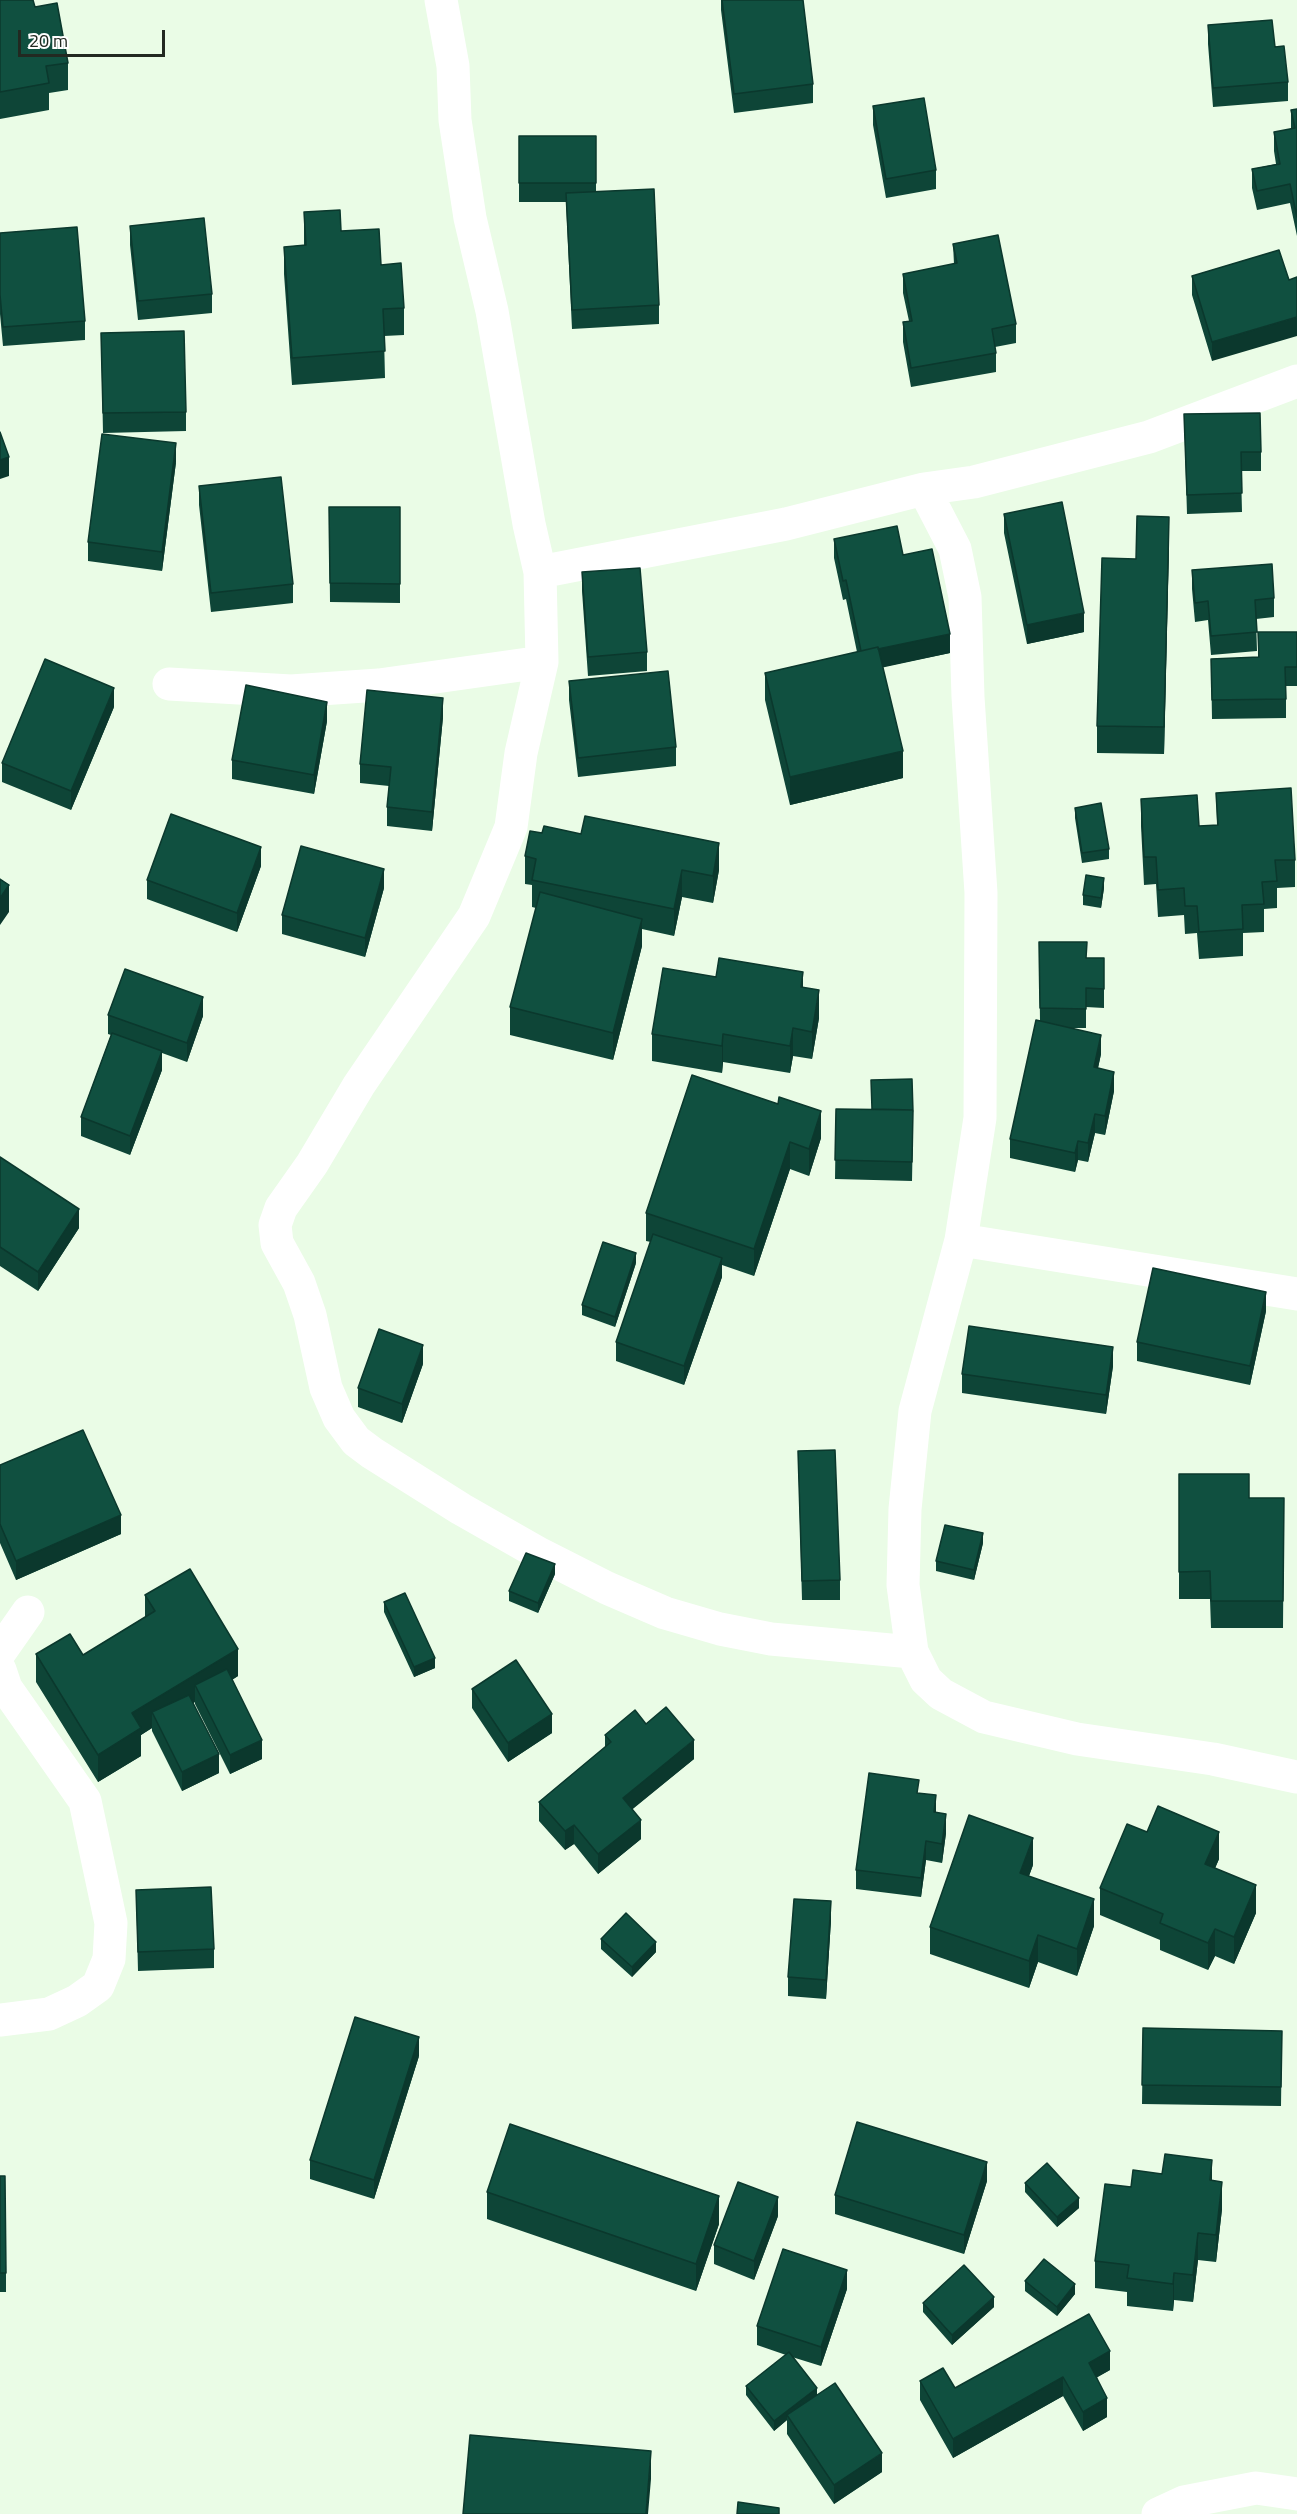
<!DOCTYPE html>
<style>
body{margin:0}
#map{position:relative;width:1297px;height:2514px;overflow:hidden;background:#eafce6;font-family:"Titillium Web",sans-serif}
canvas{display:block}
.scale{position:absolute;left:18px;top:30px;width:147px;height:27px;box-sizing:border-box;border:3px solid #222921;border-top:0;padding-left:8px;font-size:18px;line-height:21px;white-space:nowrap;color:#222921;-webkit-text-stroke:4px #fff;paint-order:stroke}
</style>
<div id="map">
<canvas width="1297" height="2514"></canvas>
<div class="scale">20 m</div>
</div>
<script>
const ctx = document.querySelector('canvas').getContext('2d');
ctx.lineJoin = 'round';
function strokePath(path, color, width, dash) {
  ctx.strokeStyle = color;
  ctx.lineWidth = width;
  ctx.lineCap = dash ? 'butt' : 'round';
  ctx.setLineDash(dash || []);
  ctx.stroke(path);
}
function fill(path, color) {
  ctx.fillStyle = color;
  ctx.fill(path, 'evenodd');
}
const street = new Path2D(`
 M441 0 453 66 455 120 470 218 492 311 529 524 540 572 542 662 521 753 511 827 474 916 359 1085 312 1164 281 1208 275 1225 277 1243 299 1283 310 1315 326 1388 339 1418 356 1441 372 1453 461 1509 540 1554 607 1588 665 1613 720 1629 771 1639 912 1652
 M924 489 974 482 1149 437 1297 381
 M540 572 786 524 924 489 955 549 965 597 968 697 981 893 980 1118 961 1240 915 1411 905 1509 903 1585 912 1652 926 1680 941 1694 984 1717 1077 1739 1213 1759 1297 1777
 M169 684 291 691 379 685 542 662
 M961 1240 1297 1294
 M0 1652 28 1612
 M0 1670 6 1688 85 1801 111 1923 109 1959 98 1986 77 2001 49 2014 0 2020
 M1158 2514 1184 2502 1256 2488 1297 2494`);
const wall = new Path2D(`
 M0 0 35 7 68 63V90L49 93V110L0 119Z
 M721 0H803L813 84V103L734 113 721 10Z
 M1208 25 1275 47 1288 82V101L1213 107 1208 44Z
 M873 106 936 170V189L886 198 873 125Z
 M1297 109V236L1290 203 1257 210 1252 188V169L1276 164 1274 151V132L1291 129V110Z
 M519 136H596V192L659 305V324L572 329 566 202H519Z
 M304 212 341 231 381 265 404 308V335L384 336 385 378 292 385 284 274V247L304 245Z
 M130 226 212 294V313L138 320 130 245Z
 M0 233 85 321V340L3 346 0 314Z
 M953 244 1016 324V343L995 347 996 353V372L911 387 903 342V322L909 321 903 293V274L954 264Z
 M1279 250 1212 361 1192 295V276Z
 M101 333 186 412V431L103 433Z
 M1184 414 1261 452V471H1241L1242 512 1187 514Z
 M176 462 162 571 88 561V542Z
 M199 486 293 584V603L211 612 199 505Z
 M329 507H400V603L330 602Z
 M1004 514 1084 632 1027 644 1004 533Z
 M834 539 903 555 950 653 882 667 903 778 790 805 765 700V673L857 652 846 599 843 600 834 558Z
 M1169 544 1164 754 1097 753V726L1136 559Z
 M1192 570 1274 598V617L1256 619 1257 651 1211 655 1208 620 1195 622 1192 589Z
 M582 572 647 652V671L588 676 582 591Z
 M1258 632H1297V686H1286V718L1212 719 1211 659 1258 657Z
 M569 681 676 747V766L578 777 569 700Z
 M114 707 71 810 2 782V763Z
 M443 717 432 831 387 826V807L389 786 360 783V764Z
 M327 721 314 794 232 779V760Z
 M1216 793 1295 860V887L1277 888V908L1264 909V932L1243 933V956L1199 959 1197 933 1185 934 1184 915 1158 917 1156 884 1144 885 1141 826V799L1199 826 1217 825Z
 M1075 808 1109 849V859L1082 863 1075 818Z
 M525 856 719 870 713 903 682 897 674 936 642 929V946L613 1060 510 1035V1007L536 908 532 907V885L525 884Z
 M261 866 237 932 147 899V880Z
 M384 888 365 957 282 934V915Z
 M1104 888 1101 908 1083 905V895Z
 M1039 942 1087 958H1104V1008L1086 1007V1028H1070L1101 1054 1098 1068 1114 1091 1105 1135 1095 1133 1088 1162 1078 1160 1075 1172 1010 1158V1139L1040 1021Z
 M716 977 803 988 819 1018 812 1059 793 1056 790 1073 723 1062 722 1073 652 1061V1034Z
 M108 1015 203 1016 187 1062 162 1053V1070L130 1155 81 1136V1117L111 1035 108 1034Z
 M692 1075 821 1138 809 1176 790 1169 754 1276 722 1265V1277L684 1385 616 1361V1342L651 1242 646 1241V1213Z
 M836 1109 913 1129 912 1181 835 1179Z
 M0 1157 79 1228 38 1291 0 1266Z
 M636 1263 615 1327 582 1315V1305Z
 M1266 1311 1250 1385 1137 1361V1342Z
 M423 1364 402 1423 358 1407V1388Z
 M1113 1366 1106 1414 962 1393V1374Z
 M798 1451 840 1580V1600H802Z
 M0 1465 121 1534 16 1580 0 1543Z
 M1179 1474 1249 1498H1284L1283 1628H1211L1210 1599H1179Z
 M983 1543 974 1580 936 1571V1561Z
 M555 1574 538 1613 509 1601V1591Z
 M145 1595 238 1676 232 1680 262 1759 230 1774 195 1704V1702L193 1703 219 1773 182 1791 152 1731V1728L141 1735V1756L98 1782 36 1682V1654L83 1655 145 1617Z
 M384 1602 435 1668 414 1677 384 1612Z
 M472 1689 552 1733 508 1762 472 1708Z
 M646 1724 694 1759 632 1809 641 1839 598 1874 574 1844 565 1850 539 1821V1802L605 1747V1735Z
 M919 1793 936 1813 946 1833 942 1863 926 1860 921 1897 856 1889V1870Z
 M1147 1832 1219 1859 1215 1868 1256 1913 1234 1964 1215 1956 1208 1970 1160 1950V1940L1100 1915V1888Z
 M1033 1865 1029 1876 1094 1926 1077 1976 1038 1962 1029 1988 930 1954V1927Z
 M136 1890 214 1949V1968L138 1971Z
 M831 1920 826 1999 788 1996V1977Z
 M601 1939 656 1952 632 1977 601 1949Z
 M1143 2028 1282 2031 1281 2106 1142 2104Z
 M419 2056 374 2199 310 2179V2160Z
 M0 2176 6 2273V2292H0Z
 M987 2181 964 2254 835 2214V2195Z
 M1212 2181 1222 2209 1216 2262 1198 2260 1193 2302 1174 2300 1173 2311 1127 2306V2292L1095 2288V2261L1131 2187Z
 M1025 2183 1079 2208 1057 2227 1025 2192Z
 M487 2192 719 2224 696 2291 487 2219Z
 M778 2216 754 2280 714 2264V2245Z
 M1025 2281 1075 2294 1057 2316 1025 2291Z
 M847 2289 821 2366 792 2357 817 2395 882 2472 834 2504 787 2434V2420L774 2431 746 2395V2386L786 2355 757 2345V2326Z
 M923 2303 994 2307 952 2345 923 2312Z
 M1110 2370 1097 2377 1107 2417 1083 2431 1063 2396 953 2458 920 2400V2381L955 2388Z`);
const shadedWall = new Path2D(`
 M1297 317V336L1212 361V342Z
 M176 443V462L162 571V552Z
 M9 457V476L0 479V460Z
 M1169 517V544L1164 754V727Z
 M1084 613V632L1027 644V625Z
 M950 634V653L862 672V652Z
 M114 688V707L71 810V791Z
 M443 698V717L432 831V812Z
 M327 702V721L314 794V775Z
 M903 751V778L790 805V777Z
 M719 843V870L713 903V876Z
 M261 847V866L237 932V913Z
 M384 869V888L365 957V938Z
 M682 870V897L674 936V909Z
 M1104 878V888L1101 908V898Z
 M9 885V912L0 925V898Z
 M642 919V946L613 1060V1033Z
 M803 972V999L801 987Z
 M819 990V1018L812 1059V1032Z
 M203 997V1016L187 1062V1043Z
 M793 1028V1056L790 1073V1046Z
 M723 1034V1062L722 1073V1046Z
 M1101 1035V1054L1094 1086V1067Z
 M162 1051V1070L130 1155V1136Z
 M1114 1072V1091L1105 1135V1116Z
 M821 1111V1138L809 1176V1149Z
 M1095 1114V1133L1088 1162V1143Z
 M1078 1141V1160L1075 1172V1153Z
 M790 1142V1169L754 1276V1249Z
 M79 1209V1228L38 1291V1272Z
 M636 1253V1263L615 1327V1317Z
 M722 1258V1277L684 1385V1366Z
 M1266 1292V1311L1250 1385V1366Z
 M423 1345V1364L402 1423V1404Z
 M1113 1347V1366L1106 1414V1395Z
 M121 1515V1534L16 1580V1561Z
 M983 1533V1543L974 1580V1570Z
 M555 1564V1574L538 1613V1603Z
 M238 1649V1676L202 1698 195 1685V1702L158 1725 152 1712V1728L141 1735V1756L98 1782V1755L132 1713Z
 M435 1658V1668L414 1677V1667Z
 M552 1714V1733L508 1762V1743Z
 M262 1740V1759L230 1774V1755Z
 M694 1740V1759L623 1817V1798Z
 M219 1754V1773L182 1791V1772Z
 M936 1795V1814L934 1812Z
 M946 1814V1833L942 1863V1844Z
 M641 1820V1839L598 1874V1854Z
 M574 1825V1844L565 1850V1831Z
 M1219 1832V1859L1205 1892V1864Z
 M1033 1838V1865L1020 1900V1873Z
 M926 1841V1860L921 1897V1878Z
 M1256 1885V1913L1234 1964V1937Z
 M1094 1899V1926L1077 1976V1949Z
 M831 1901V1920L826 1999V1980Z
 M1215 1929V1956L1208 1970V1943Z
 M1038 1935V1962L1029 1988V1961Z
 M656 1942V1952L632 1977V1967Z
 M419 2037V2056L374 2199V2180Z
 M1212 2160V2188L1210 2180Z
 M987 2162V2181L964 2254V2235Z
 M1222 2182V2209L1216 2262V2235Z
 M719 2196V2224L696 2291V2264Z
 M778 2197V2216L754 2280V2261Z
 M1079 2198V2208L1057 2227V2217Z
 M1198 2233V2260L1193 2302V2275Z
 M847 2270V2289L821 2366V2347Z
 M1174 2273V2300L1173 2311V2284Z
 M1075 2284V2294L1057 2316V2307Z
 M994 2297V2307L952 2345V2335Z
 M1110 2351V2370L1089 2382V2363Z
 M1063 2377V2396L953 2458V2439Z
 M817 2388V2398L787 2415V2420L774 2431V2421Z
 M1107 2398V2417L1083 2431V2412Z
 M651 2451V2479L648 2514H646Z
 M882 2453V2472L834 2504V2485Z`);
const building = new Path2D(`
 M0 0H33L35 7 57 3 68 63 46 66 49 83 0 92Z
 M722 0H803L813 84 734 94Z
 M1272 20 1275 47 1284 46 1288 82 1213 88 1208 25Z
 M924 98 936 170 886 179 873 106Z
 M1297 109V217L1290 184 1257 191 1252 169 1280 164 1274 132 1295 128 1291 110Z
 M519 136H596V183H519Z
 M654 189 659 305 572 310 566 193Z
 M340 210 341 231 379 229 381 265 401 263 404 308 383 309 385 351 292 358 284 247 306 245 304 212Z
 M204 218 212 294 138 301 130 226Z
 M77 227 85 321 3 327 0 295V233Z
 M998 235 1016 324 992 329 996 353 911 368 903 322 912 321 903 274 957 263 953 244Z
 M1279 250 1289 280 1297 277V317L1212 342 1192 276Z
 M184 331 186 412 103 413 101 333Z
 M1260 413 1261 452H1241L1242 493 1187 495 1184 414Z
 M0 432 9 457 0 460Z
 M102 434 176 443 162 552 88 542Z
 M281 477 293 584 211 593 199 486Z
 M1062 502 1084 613 1027 625 1004 514Z
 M329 507H400V584L330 583Z
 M1137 516 1169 517 1164 727 1097 726 1102 558 1136 559Z
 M897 526 903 555 932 549 950 634 878 649V647L861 651 846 580 843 581 834 539Z
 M1272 564 1274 598 1255 600 1257 632 1211 636 1208 601 1195 603 1192 570Z
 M640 568 647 652 588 657 582 572Z
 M1258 632H1297V667H1285L1286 699 1212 700 1211 659 1259 657Z
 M878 647 903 751 790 777 765 673Z
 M45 659 114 688 71 791 2 763Z
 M668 671 676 747 578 758 569 681Z
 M246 685 327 702 314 775 232 760Z
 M367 690 443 698 432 812 387 807 391 767 360 764Z
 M1291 788 1295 860H1275L1277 881 1262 882 1264 904 1242 905 1243 929 1199 932 1197 906H1185L1184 888 1158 890 1156 857H1144L1141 799 1197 795 1199 826 1218 825 1216 793Z
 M1101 803 1109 849 1082 853 1075 808Z
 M171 814 261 847 237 913 147 880Z
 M585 816 719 843 713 876 682 870 674 909 532 880 536 859 525 856 530 831 542 833 544 826 581 834Z
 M301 846 384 869 365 938 282 915Z
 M1086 875 1104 878 1101 898 1083 895Z
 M0 879 9 885 0 898Z
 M540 892 642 919 613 1033 510 1007Z
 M1039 942H1087L1086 958H1104V989L1086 988V1009L1040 1008Z
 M719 958 803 972 801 987 819 990 812 1032 793 1028 790 1046 723 1034 722 1046 652 1034 663 968 716 977Z
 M125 969 203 997 187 1043 108 1015Z
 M1036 1020 1101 1035 1094 1067 1114 1072 1105 1116 1095 1114 1088 1143 1078 1141 1075 1153 1010 1139Z
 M112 1033 162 1051 130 1136 81 1117Z
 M692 1075 778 1104 779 1097 821 1111 809 1149 790 1142 754 1249 646 1213Z
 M912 1079 913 1112V1110L872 1109 871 1080Z
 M836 1109 913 1110 912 1162 835 1160Z
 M0 1157 79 1209 38 1272 0 1247Z
 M653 1234 722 1258 684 1366 616 1342Z
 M603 1242 636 1253 615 1317 582 1305Z
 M1153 1268 1266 1292 1250 1366 1137 1342Z
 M969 1326 1113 1347 1106 1395 962 1374Z
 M379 1329 423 1345 402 1404 358 1388Z
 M83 1430 121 1515 16 1561 0 1524V1465Z
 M835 1450 840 1580 802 1581 798 1451Z
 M1179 1474H1249V1498H1284L1283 1601H1211L1210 1571 1179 1572Z
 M945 1525 983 1533 974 1570 936 1561Z
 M526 1553 555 1564 538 1603 509 1591Z
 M190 1569 238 1649 132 1713 141 1728 98 1755 36 1654 70 1634 83 1655 155 1611 145 1595Z
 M405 1593 435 1658 414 1667 384 1602Z
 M516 1660 552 1714 508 1743 472 1689Z
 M227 1669 262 1740 230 1755 195 1685Z
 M189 1695 219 1754 182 1772 152 1712Z
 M666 1707 694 1740 623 1798 641 1820 598 1854 574 1825 565 1831 539 1802 611 1742 605 1735 635 1710 646 1724Z
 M869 1773 919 1780 917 1793 936 1795 934 1812 946 1814 942 1844 926 1841 921 1878 856 1870Z
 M1158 1806 1219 1832 1205 1864 1256 1885 1234 1937 1215 1929 1208 1943 1160 1923 1163 1914 1100 1888 1127 1824 1147 1832Z
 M969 1815 1033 1838 1020 1873 1094 1899 1077 1949 1038 1935 1029 1961 930 1927Z
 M211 1887 214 1949 138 1952 136 1890Z
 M794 1899 831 1901 826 1980 788 1977Z
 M626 1913 656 1942 632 1967 601 1939Z
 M355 2017 419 2037 374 2180 310 2160Z
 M1143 2028 1282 2031 1281 2087 1142 2085Z
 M857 2122 987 2162 964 2235 835 2195Z
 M510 2124 719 2196 696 2264 487 2192Z
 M1165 2154 1212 2160 1210 2180 1222 2182 1216 2235 1198 2233 1193 2275 1174 2273 1173 2284 1127 2278 1129 2265 1095 2261 1105 2184 1131 2187 1133 2170 1162 2174Z
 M1047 2163 1079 2198 1057 2217 1025 2183Z
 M0 2176H5L6 2273H0Z
 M738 2182 778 2197 754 2261 714 2245Z
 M783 2249 847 2270 821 2347 757 2326Z
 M1044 2259 1075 2284 1057 2307 1025 2281Z
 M964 2265 994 2297 952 2335 923 2303Z
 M1089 2314 1110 2351 1089 2363 1107 2398 1083 2412 1063 2377 953 2439 920 2381 943 2368 955 2388Z
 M789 2352 817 2388 774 2421 746 2386Z
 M835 2383 882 2453 834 2485 787 2415Z
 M470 2435 651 2451 646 2514H463Z
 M738 2502 779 2508V2514H737Z`);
strokePath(street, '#fff', 33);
fill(wall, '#0e4537');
fill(shadedWall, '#0b382d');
fill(building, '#105040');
strokePath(building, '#0b382d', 1.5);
</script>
